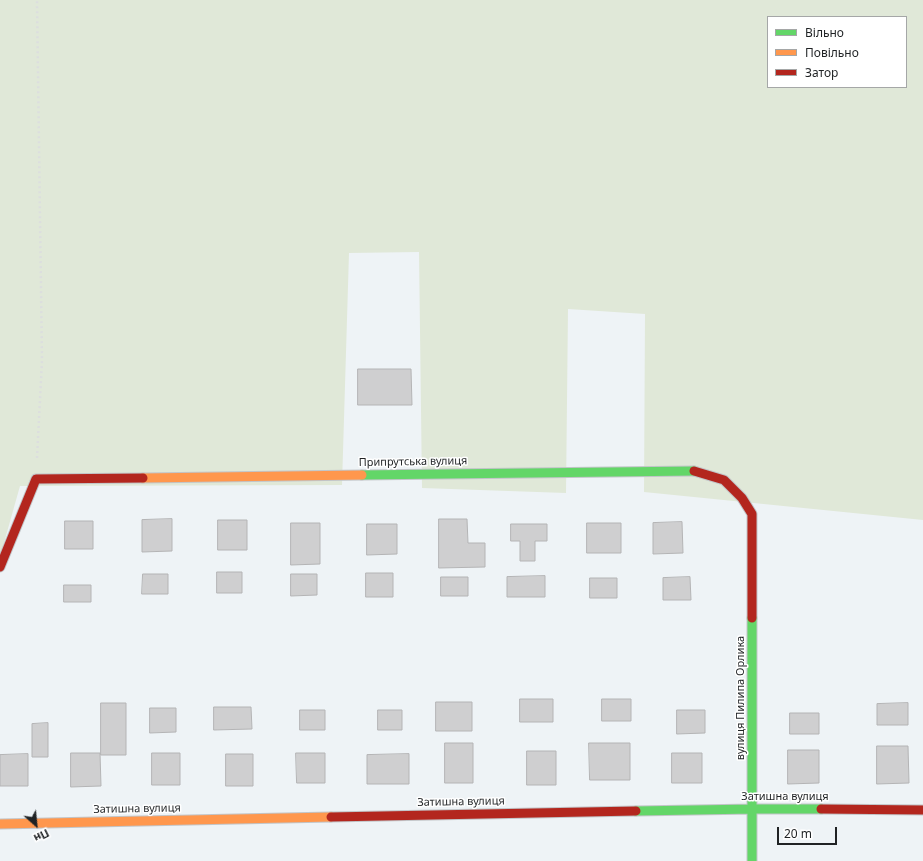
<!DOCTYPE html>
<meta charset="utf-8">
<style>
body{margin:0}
#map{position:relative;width:923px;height:861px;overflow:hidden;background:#eef3f6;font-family:"Noto Sans",sans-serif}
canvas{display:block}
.legend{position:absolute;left:767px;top:16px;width:140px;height:72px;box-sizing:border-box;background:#fff;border:1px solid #a5a7a7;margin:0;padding:5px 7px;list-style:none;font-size:12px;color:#1f2224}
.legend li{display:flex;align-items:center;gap:8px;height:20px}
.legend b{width:20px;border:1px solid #a5a7a7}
.north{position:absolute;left:16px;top:805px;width:40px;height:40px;-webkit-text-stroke:3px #fff;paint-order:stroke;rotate:153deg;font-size:11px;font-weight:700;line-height:16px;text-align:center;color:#1f2224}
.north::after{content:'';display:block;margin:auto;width:14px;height:18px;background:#1f2224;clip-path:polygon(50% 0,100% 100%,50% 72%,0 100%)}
.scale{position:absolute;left:777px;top:827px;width:60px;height:18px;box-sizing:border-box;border:2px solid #1f2224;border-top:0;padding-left:5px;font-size:12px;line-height:14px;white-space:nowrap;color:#1f2224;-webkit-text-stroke:3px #fff;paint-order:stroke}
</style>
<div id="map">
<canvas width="923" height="861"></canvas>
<ul class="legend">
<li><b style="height:5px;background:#63d668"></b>Вільно</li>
<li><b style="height:5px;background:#ff974d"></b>Повільно</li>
<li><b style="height:5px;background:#b3261e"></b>Затор</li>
</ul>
<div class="north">Пн</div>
<div class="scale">20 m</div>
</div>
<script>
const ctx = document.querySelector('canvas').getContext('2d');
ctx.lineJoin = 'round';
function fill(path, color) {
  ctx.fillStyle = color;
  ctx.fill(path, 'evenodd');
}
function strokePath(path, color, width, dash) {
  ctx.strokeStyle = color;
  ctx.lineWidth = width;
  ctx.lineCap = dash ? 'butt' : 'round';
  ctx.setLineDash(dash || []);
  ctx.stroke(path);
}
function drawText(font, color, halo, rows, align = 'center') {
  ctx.font = font + ' "Noto Sans",sans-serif';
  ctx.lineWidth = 3;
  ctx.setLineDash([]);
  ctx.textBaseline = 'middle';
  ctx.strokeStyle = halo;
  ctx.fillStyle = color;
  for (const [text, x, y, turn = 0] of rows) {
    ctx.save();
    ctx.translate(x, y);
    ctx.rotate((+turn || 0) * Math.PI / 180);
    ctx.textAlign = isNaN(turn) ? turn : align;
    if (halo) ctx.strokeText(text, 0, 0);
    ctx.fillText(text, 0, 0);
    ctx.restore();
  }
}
const green = new Path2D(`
 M0 0H923V520L644 492 645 314 568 309 566 493 422 488 419 252 349 253 342 485 20 486 0 557ZM768 17H906V87H768Z`);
const building = new Path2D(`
 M358 369H411L412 405H358Z
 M172 519V551L142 552V520Z
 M439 519H467L468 543H485V567L439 568Z
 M218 520H247V550H218Z
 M65 521H93V549H65Z
 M682 522 683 553 653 554V523Z
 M291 523H320V564L291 565Z
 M587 523H621V553H587Z
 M367 524H397V554L367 555Z
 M511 524H547V541H535V561H520V541H511Z
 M217 572H242V593H217Z
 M366 573H393V597H366Z
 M143 574H168V594H142Z
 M291 574H317V595L291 596Z
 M545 576V597H507V577Z
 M441 577H468V596H441Z
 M690 577 691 600H663V578Z
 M590 578H617V598H590Z
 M64 585H91V602H64Z
 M520 699H553V722H520Z
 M602 699H631V721H602Z
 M436 702H472V731H436Z
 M101 703H126V755H101Z
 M908 703V725H877V704Z
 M214 707H251L252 729 214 730Z
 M150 708H176V732L150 733Z
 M300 710H325V730H300Z
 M378 710H402V730H378Z
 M677 710H705V733L677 734Z
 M790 713H819V734H790Z
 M48 723V757H32V724Z
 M445 743H473V783H445Z
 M589 743H630V780H590Z
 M877 746H908L909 783 877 784Z
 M788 750H819V783L788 784Z
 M527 751H556V785H527Z
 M71 753H100L101 786 71 787Z
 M152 753H180V785H152Z
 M296 753H325V783H297Z
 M672 753H702V783H672Z
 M28 754V786H0V755Z
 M226 754H253V786H226Z
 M409 754V784H367V755Z`);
const path = new Path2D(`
 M37 458 42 361 37 0`);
const fast = new Path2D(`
 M362 475 694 471
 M752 618V861
 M636 811 753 809H821`);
const slow = new Path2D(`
 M143 478 362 475
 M0 824 331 817`);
const jam = new Path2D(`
 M694 471 724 480 742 498 752 514V618
 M0 567 36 479 143 478
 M821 809 923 810
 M331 817 636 811`);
const streetNames = [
 ["Припрутська вулиця",413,462,-1],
 ["вулиця Пилипа Орлика",741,698,-90],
 ["Затишна вулиця",785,797],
 ["Затишна вулиця",461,802,-1],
 ["Затишна вулиця",137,809,-1]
];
fill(green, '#e0e8d8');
fill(building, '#cfcfd0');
strokePath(building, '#b4b4b5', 1);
strokePath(fast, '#c2c5c8', 11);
strokePath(slow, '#c2c5c8', 11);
strokePath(jam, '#c2c5c8', 11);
strokePath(path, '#dcdede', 2.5, [2, 3]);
strokePath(fast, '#63d668', 9);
strokePath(slow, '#ff974d', 9);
strokePath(jam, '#b3261e', 9);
drawText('11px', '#1f2224', '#fff', streetNames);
</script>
